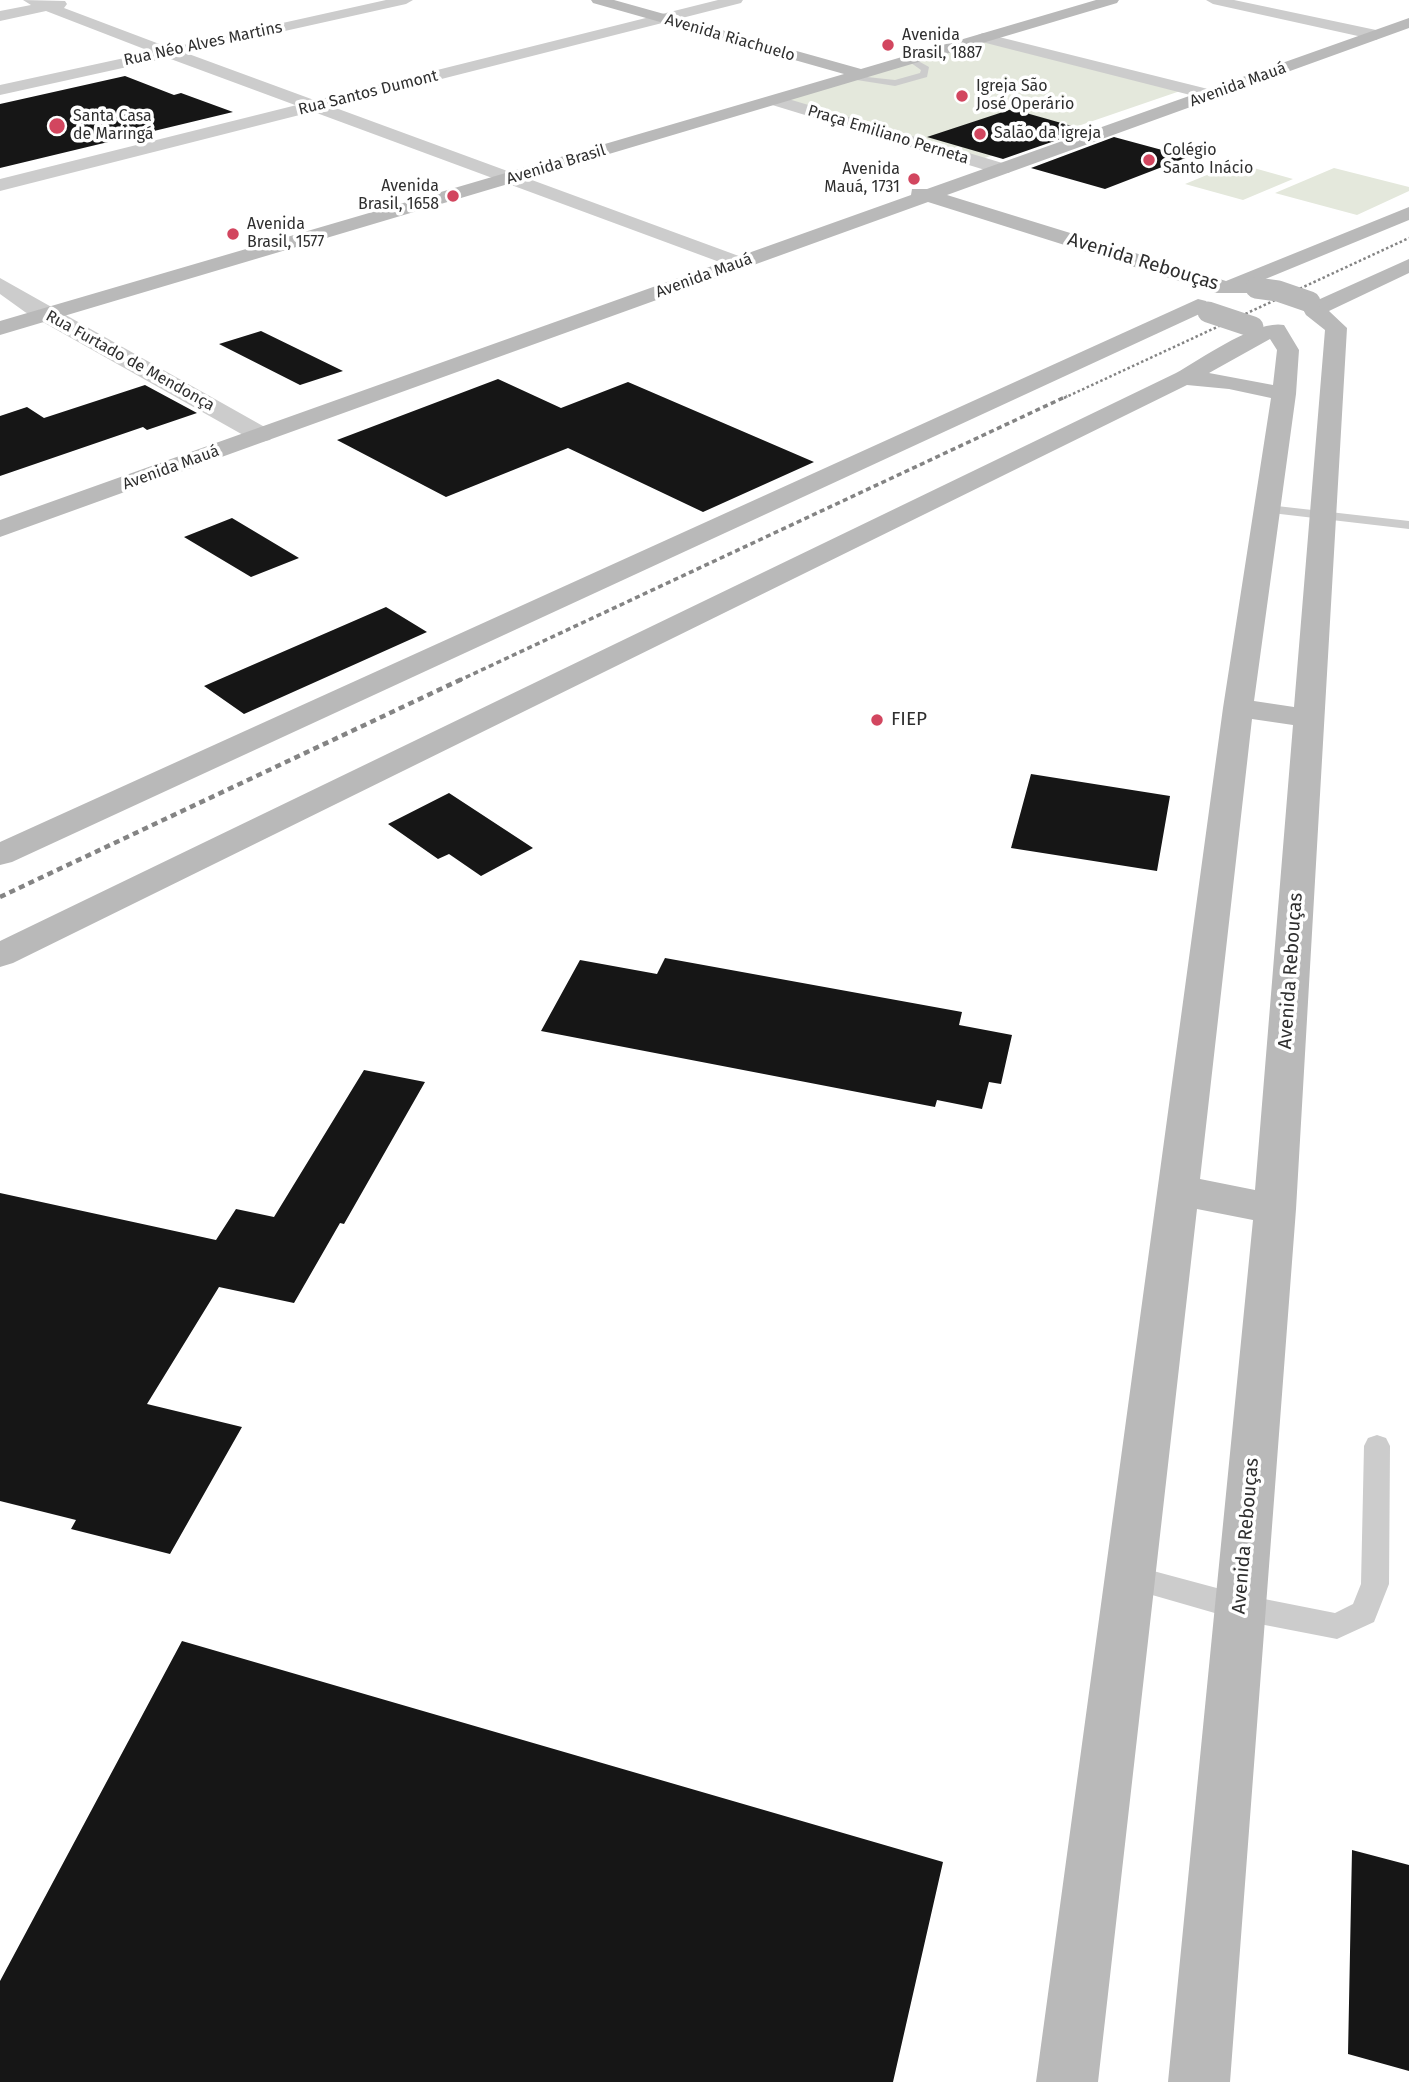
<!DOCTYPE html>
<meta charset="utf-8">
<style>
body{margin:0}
canvas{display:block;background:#fff}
</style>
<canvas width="1409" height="2082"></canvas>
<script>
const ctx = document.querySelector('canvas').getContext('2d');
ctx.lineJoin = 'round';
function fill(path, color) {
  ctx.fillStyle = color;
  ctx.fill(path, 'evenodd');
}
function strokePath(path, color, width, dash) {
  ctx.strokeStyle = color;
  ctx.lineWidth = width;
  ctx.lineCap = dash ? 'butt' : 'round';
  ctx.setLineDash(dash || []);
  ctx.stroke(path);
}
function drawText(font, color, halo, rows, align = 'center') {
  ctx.font = font + ' "Fira Sans",sans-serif';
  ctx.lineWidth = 7;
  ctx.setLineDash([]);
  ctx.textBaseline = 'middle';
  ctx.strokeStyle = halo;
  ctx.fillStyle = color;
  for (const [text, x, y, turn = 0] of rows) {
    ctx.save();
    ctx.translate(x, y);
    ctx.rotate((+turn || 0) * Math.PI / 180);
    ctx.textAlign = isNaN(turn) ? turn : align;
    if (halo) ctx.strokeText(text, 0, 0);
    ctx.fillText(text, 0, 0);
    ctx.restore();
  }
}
const green = new Path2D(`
 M983 38 1186 89 976 161 775 100Z
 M1236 163 1293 179 1243 200 1185 184Z
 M1334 168 1409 187V191L1357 215 1275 193Z`);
const building = new Path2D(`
 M125 76 174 95 181 93 233 112 0 168V104Z
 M1012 109 1086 130 1003 159 927 137Z
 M1114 137 1188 157 1105 189 1031 168Z
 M261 331 343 371 300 385 219 344Z
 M498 379 561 408 628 382 814 462 703 512 568 448 446 497 337 440Z
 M145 385 197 413 147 430 143 427 0 476V416L27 407 44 418Z
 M232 518 299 558 251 577 184 537Z
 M386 607 427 632 244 714 204 686Z
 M1031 774 1170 796 1157 871 1011 848Z
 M449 793 533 848 481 876 449 854 438 859 388 824Z
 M665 958 962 1012 959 1025 1012 1035 1001 1084 989 1082 982 1109 937 1100 935 1107 541 1031 580 960 657 974Z
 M364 1070 425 1082 344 1224 340 1223 294 1303 219 1287 147 1404 242 1427 170 1554 71 1529 76 1520 0 1501V1193L216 1240 236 1209 274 1217Z
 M182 1641 943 1862 893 2082H0V1981Z
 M1352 1850 1409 1865V2071L1348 2054Z`);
const service = new Path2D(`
 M911 57 929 67 927 77 895 86 844 78 848 75 895 80 920 73 921 70 907 60Z
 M1268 505 1409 521V529L1263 512 1261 509 1263 506Z
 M1377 1435 1386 1438 1390 1446 1389 1584 1374 1622 1337 1639 1239 1620 1121 1586 1117 1577 1121 1568 1131 1565 1239 1594 1335 1613 1353 1604 1361 1584 1364 1446 1368 1438Z`);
const minor = new Path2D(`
 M23 0 65 1 67 4 64 8 170 48 386 0H413L406 4 186 53 747 259 750 263 747 267H733L168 58 0 95V85L152 52 46 11 0 21V11L31 5Z
 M1206 0H1234L1376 30 1384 35 1376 40 1213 4Z
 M983 33 1216 91 1218 95 1210 100 978 41 975 38 978 35Z
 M775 95 1009 165 1011 169 1009 173H995L769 104 767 100Z
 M0 278 270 430 273 435 270 440 261 442 252 440 25 312 0 294Z`);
const tertiary = new Path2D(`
 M718 0H743L741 3 0 191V179Z`);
const secondary = new Path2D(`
 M591 0H614L861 69 1096 0H1119L1117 3 0 335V321L844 74 593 3Z
 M1409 18V28L947 195 1226 281 1409 207V220L1263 280 1260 283 1267 288 1264 293H1217L928 202 0 537V520L911 195 912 189H927Z
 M1409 259V273L1329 311 1347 328 1296 1209 1230 2082H1168L1253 1220 1197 1209 1098 2082H1036L1223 708 1271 398 1229 389 1187 385 13 963 0 967V941L1176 373C1201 359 1257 319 1284 325L1299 350 1296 394 1254 701 1294 707 1325 330 1306 315 1299 302 1302 297 1310 296 1320 299ZM1270 339 1277 350 1273 385 1209 373ZM1252 719 1293 725 1255 1190 1200 1179Z
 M1198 299 1206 301 1209 306 1206 311 12 862 0 865V842Z`);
const railFar2 = new Path2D(`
 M1064 398 1409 238`);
const railFar1 = new Path2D(`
 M458 681 1067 396`);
const rail = new Path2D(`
 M0 897 462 679`);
const secondaryBridge = new Path2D(`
 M1256 288 1278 291 1310 302
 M1208 312 1253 327`);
const markers = [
 [888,45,7,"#d2465f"],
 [962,96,7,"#d2465f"],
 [57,126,9,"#d2465f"],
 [980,134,7,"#d2465f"],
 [1149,160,7,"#d2465f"],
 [914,179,7,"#d2465f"],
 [453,196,7,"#d2465f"],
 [233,234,7,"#d2465f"],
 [877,720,7,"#d2465f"]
];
const farPoinames = [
 ["Avenida",902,36],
 ["Brasil, 1887",902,54],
 ["Igreja São",976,87],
 ["José Operário",976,105],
 ["Santa Casa",73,117],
 ["de Maringá",73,135],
 ["Salão da igreja",994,134],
 ["Colégio",1163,151],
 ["Santo Inácio",1163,169],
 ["Avenida",900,170,"right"],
 ["Mauá, 1731",900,188,"right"],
 ["Avenida",439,187,"right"],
 ["Brasil, 1658",439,205,"right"],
 ["Avenida",247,225],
 ["Brasil, 1577",247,243]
];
const farStreetnames = [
 ["Avenida Riachuelo",730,38,16],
 ["Rua Néo Alves Martins",203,44,-12],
 ["Avenida Mauá",1238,85,-20],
 ["Rua Santos Dumont",368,93,-14],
 ["Praça Emiliano Perneta",888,135,17],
 ["Avenida Brasil",556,165,-17],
 ["Avenida Mauá",704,276,-20],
 ["Rua Furtado de Mendonça",130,361,29],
 ["Avenida Mauá",171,468,-20]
];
const streetNames = [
 ["Avenida Rebouças",1143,262,17],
 ["Avenida Rebouças",1291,971,-86],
 ["Avenida Rebouças",1246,1536,-85]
];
const poiNames = [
 ["FIEP",891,720]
];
fill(green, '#e4e8dc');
fill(building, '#161616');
fill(service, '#ccc');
fill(minor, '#ccc');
fill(tertiary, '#ccc');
fill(secondary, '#b9b9b9');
strokePath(railFar2, '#848484', 2.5, [2.5, 2.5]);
strokePath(railFar1, '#848484', 3.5, [5, 3.5]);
strokePath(rail, '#848484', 4.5, [6, 4.5]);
strokePath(secondaryBridge, '#b9b9b9', 21);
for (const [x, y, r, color] of markers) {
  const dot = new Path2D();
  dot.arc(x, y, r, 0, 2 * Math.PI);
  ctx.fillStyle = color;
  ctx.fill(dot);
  strokePath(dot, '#fff', 2.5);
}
drawText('16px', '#2f2f2f', '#fff', farPoinames, 'left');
drawText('16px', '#2f2f2f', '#fff', farStreetnames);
drawText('19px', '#2f2f2f', '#fff', streetNames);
drawText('19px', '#2f2f2f', '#fff', poiNames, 'left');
</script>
